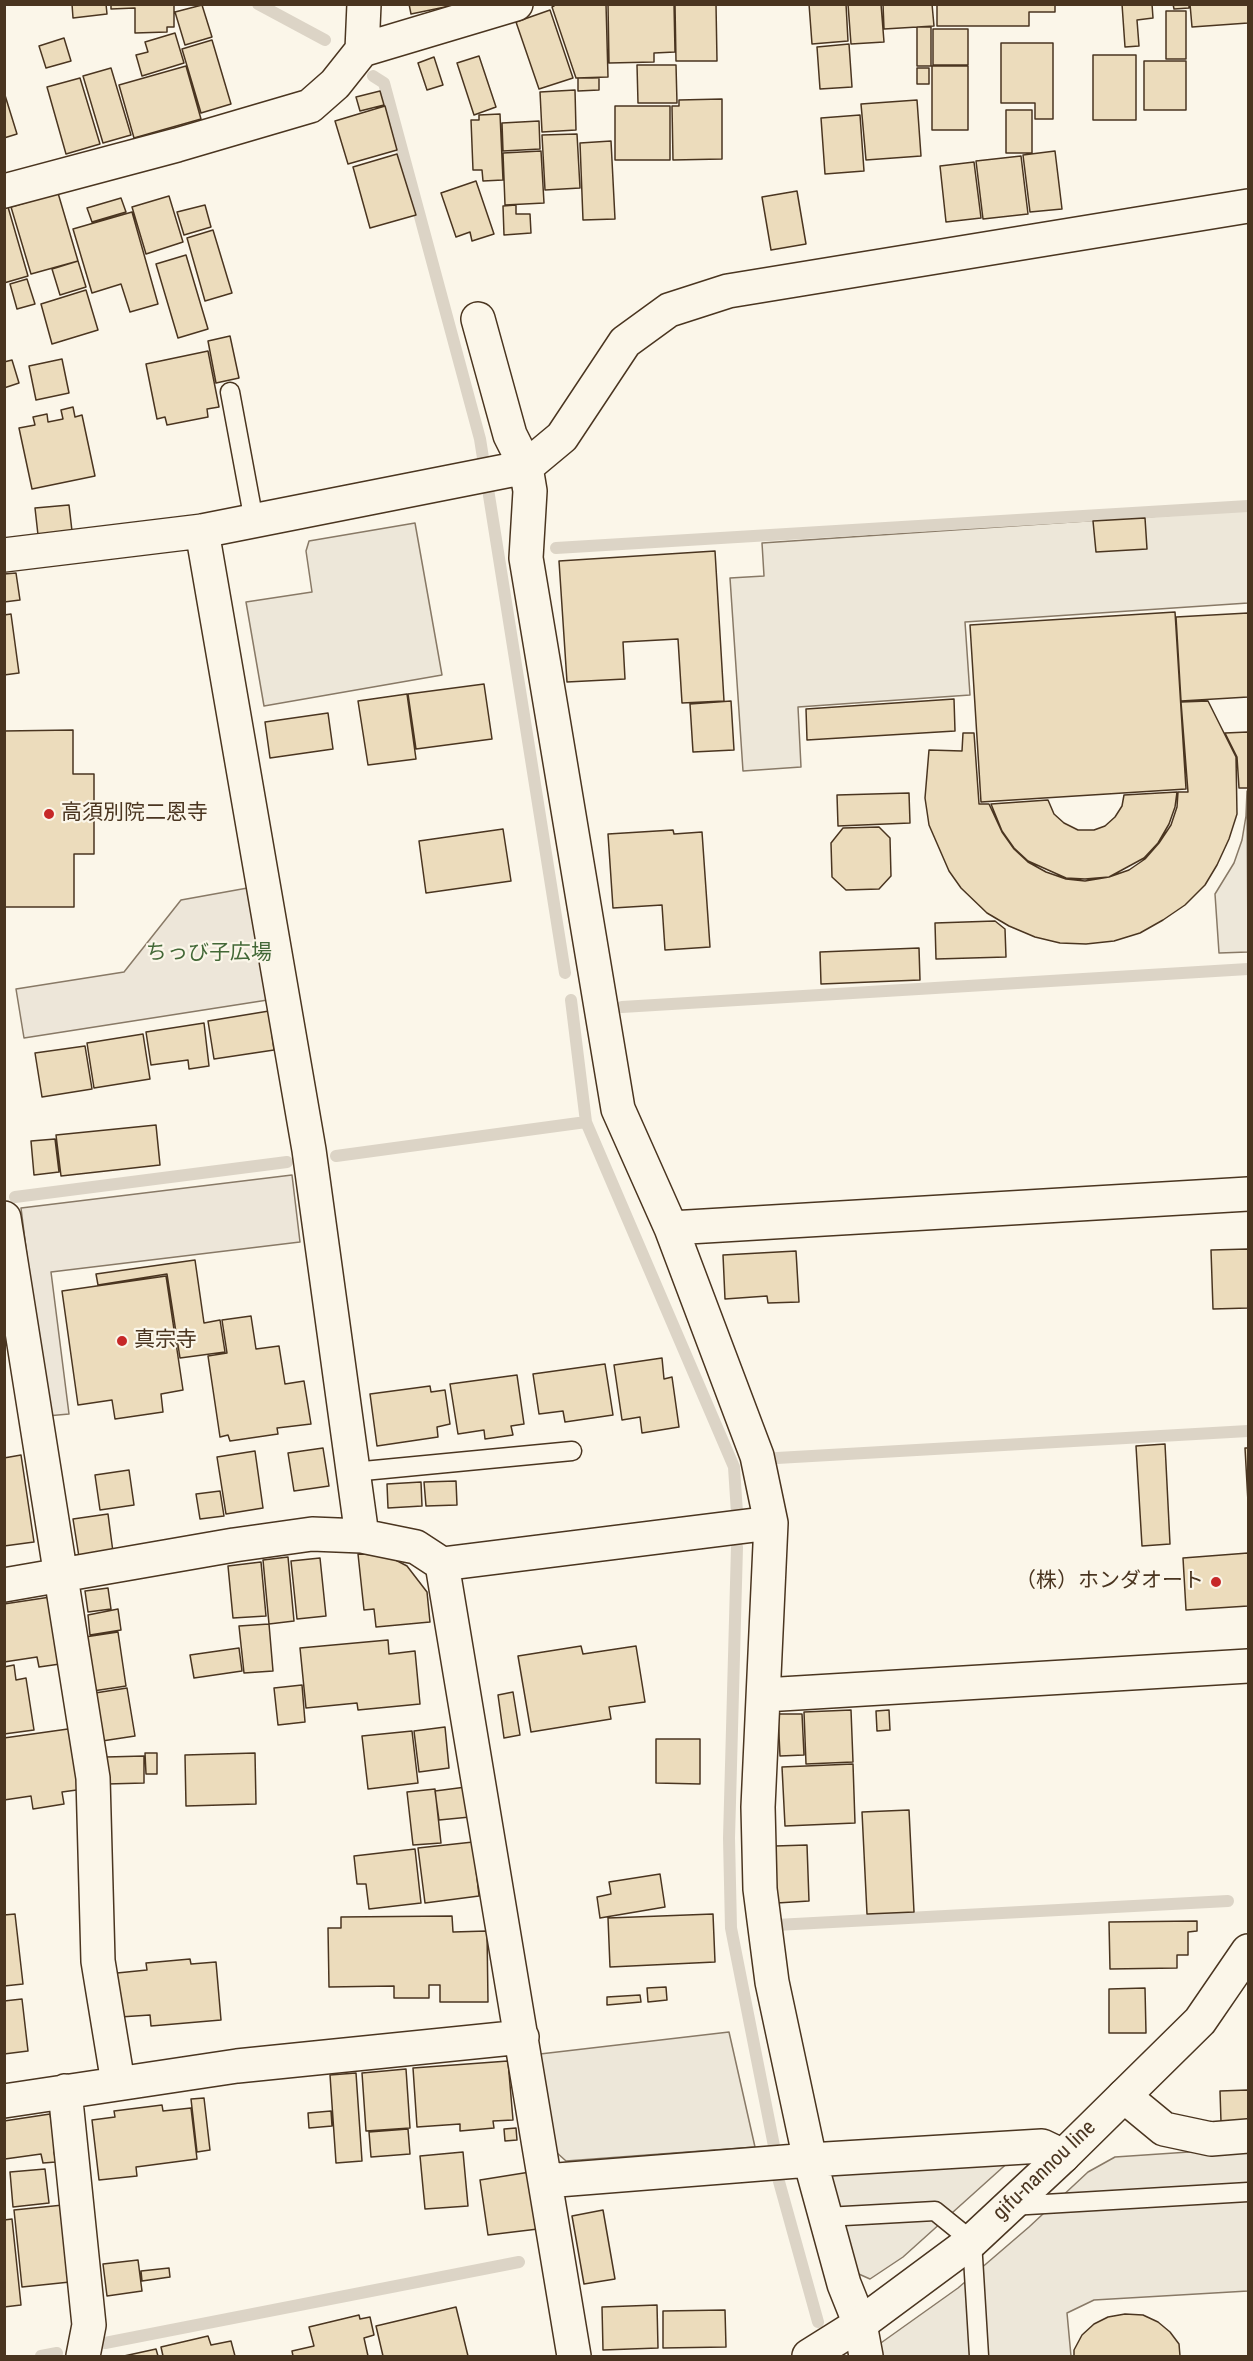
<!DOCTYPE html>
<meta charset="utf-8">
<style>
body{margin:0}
#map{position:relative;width:1253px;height:2361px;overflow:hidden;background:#fbf6e9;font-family:"Roboto Condensed",sans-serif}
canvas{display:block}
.frame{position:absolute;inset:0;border:6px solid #4a3520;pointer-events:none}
</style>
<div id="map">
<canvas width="1253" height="2361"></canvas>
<div class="frame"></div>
</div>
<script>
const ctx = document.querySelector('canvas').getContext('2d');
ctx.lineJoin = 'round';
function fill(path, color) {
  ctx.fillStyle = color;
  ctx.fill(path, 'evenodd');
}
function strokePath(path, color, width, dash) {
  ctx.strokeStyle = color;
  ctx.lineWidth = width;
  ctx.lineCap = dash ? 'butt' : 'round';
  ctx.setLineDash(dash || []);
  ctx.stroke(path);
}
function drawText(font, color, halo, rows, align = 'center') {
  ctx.font = font + ' "Roboto Condensed","Noto Sans JP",sans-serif';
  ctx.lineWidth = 4.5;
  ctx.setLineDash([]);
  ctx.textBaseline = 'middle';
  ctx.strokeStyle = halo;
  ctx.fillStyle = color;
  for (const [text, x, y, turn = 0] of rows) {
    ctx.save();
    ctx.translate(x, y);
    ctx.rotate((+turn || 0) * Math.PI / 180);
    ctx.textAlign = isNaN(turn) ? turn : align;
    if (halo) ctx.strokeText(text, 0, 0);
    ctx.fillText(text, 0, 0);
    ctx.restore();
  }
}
const green = new Path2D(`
 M253 887 274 999 24 1038 16 989 124 972 181 900Z
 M292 1175 300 1242 51 1272 69 1414 47 1416 21 1208Z`);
const parking = new Path2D(`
 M1248 510V603L965 622 970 695 798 707 801 767 743 771 730 578 764 576 762 543Z
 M415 523 442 675 264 706 246 602 312 592 306 551 309 541Z
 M1247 791 1248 952 1219 953 1215 894 1234 863 1242 840 1246 816Z
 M729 2032 755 2147 566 2161 556 2152 540 2054Z
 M1248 2148V2291L1094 2300 1067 2313 1071 2356H881L878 2345 958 2288 1029 2227 1088 2172 1115 2157Z
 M1012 2159 903 2257 870 2279 852 2271 828 2172Z`);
const stream = new Path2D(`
 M258 4 325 40
 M373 76 384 83 480 439 565 973
 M556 548 1248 506
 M571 1000 586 1122 734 1467 737 1513
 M622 1007 1248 969
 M336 1156 586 1122
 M15 1197 287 1162
 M777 1458 1248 1431
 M737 1547 729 1838 731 1928 774 2146
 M776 1925 1228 1901
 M778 2178 818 2322
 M105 2343 519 2262
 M41 2356 57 2353`);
const building = new Path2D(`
 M72 4H106L107 14 73 18Z
 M111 4H174V27H167V32L135 33V8L111 9Z
 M409 4H450V6L411 14Z
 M557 4H606L608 77 576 78 552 7Z
 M608 4H674L675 52 654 53V62L609 63Z
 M675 4H716L717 61H676Z
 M809 4H846L848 41 812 44Z
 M848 4H881L884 42 851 44Z
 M883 4H932L934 26 884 29Z
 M937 4H1055V12H1029V26H937Z
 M1122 4H1152L1153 18 1137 20 1139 46 1125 47Z
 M1173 4H1189V8L1174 9Z
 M1190 4H1248V23L1192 27Z
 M202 5 212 37 185 45 175 12Z
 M550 10 573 78 539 89 516 22Z
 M1166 11H1186V59H1166Z
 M917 27H931V66H917Z
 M933 29H968V65H933Z
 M175 33 184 63 142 76 136 55 148 52 145 42Z
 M64 38 71 61 46 68 39 46Z
 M212 40 231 104 201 113 182 49Z
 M1001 43H1053V119H1035V103H1001Z
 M849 44 852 87 820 89 817 47Z
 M1093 55H1136V120H1093Z
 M479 56 496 107 474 115 457 63Z
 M434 57 443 85 427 90 418 63Z
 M1144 61H1186V110H1144Z
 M637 65H676L677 103H638Z
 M186 66 201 119 134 138 119 85Z
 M932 66H968V130H932Z
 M111 68 131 135 103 143 83 76Z
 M917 68H929V84H917Z
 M80 78 100 144 66 154 47 87Z
 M578 78H599V90L578 91Z
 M575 90 576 130 542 132 540 92Z
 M380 91 384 105 360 111 356 97Z
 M4 92 17 134 4 138Z
 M722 99V159L673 160 672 106H679V100Z
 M917 100 921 156 866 160 861 104Z
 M385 106 397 150 348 164 335 121Z
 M615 106H670V160H615Z
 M1006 110H1032V153H1006Z
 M500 114 503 180 483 181 482 170H473L471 120H479V115Z
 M860 115 864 171 825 174 821 118Z
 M539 121 540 149 503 151 502 123Z
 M577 134 580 188 545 190 542 135Z
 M611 141 615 219 583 220 580 143Z
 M541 151 544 203 505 205 503 153Z
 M1055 151 1062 209 1030 212 1023 155Z
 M397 154 416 215 370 228 353 167Z
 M1021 156 1028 214 983 219 976 161Z
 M974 162 981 218 946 222 940 166Z
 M476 181 494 234 472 241 470 232 456 237 441 193Z
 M797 191 806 244 771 250 762 197Z
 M58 193 78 261 31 274 11 207Z
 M169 196 183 242 146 254 132 207Z
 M121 198 126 212 92 222 87 208Z
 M205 205 211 227 184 235 177 212Z
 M516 205V214H530L531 233 504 235 503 206Z
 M8 207 28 276 4 283V208Z
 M132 212 158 304 130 312 121 284 92 293 73 229Z
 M213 230 232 293 205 301 187 238Z
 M186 255 208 329 178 338 156 264Z
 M78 261 86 287 60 295 52 269Z
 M27 279 35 304 17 309 10 284Z
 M86 290 98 330 52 344 41 304Z
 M230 336 239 378 216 383 208 341Z
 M208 351 219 407 207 409 208 417 167 425 165 417 157 419 146 364Z
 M62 359 69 393 36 400 29 366Z
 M12 360 19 383 4 388V362Z
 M73 407 75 417 82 415 95 476 32 489 19 428 35 425 33 417 47 414 48 422 63 419 61 410Z
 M69 505 72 531 38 535 35 508Z
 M1145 518 1147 549 1096 552 1093 521Z
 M715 551 724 701 682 703 678 639 623 642 625 679 567 682 559 561Z
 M16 573 20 600 4 602V574Z
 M1175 612 1186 789 981 802 970 625Z
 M1248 613V697L1181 701 1176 617Z
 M11 614 19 673 4 675V615Z
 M484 684 492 739 416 749 408 694Z
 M407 694 416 759 368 765 358 701Z
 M954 699 955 731 807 740 806 709Z
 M731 701 734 750 693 752 690 704Z
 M1208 701 1236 757 1237 814 1229 839 1217 865 1205 885 1185 905 1163 920 1140 933 1114 941 1086 944 1060 943 1035 937 1009 926 987 913 961 888 949 871 929 825 925 798 929 750 962 751 963 733H974L979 804H989L1002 832 1014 849 1028 862 1046 872 1066 879 1085 881 1109 877 1129 870 1145 859 1159 843 1171 825 1177 807 1178 792H1188L1181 702Z
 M328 713 333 749 270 758 265 722Z
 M73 730V774H94V854H74V907H4V731Z
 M1248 732V788H1239L1237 757 1225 733Z
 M1177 792 1175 807 1169 824 1158 843 1144 858 1109 877 1085 879 1066 878 1028 861 1014 848 1002 831 991 804 1048 800 1054 814 1064 823 1078 830H1094L1105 826 1115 817 1122 806 1124 795Z
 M909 793 910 823 838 826 837 795Z
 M879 827 890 838 891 876 879 889 846 890 832 877 831 843 843 828Z
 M503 829 511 881 426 893 419 841Z
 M673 830 674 834 702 832 710 947 665 950 662 905 613 908 608 834Z
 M995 921 1005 929 1006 957 936 959 935 923Z
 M919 948 920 980 821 984 820 952Z
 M269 1011 274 1050 214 1059 208 1021Z
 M204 1023 209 1066 189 1069 188 1060 151 1065 146 1032Z
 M143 1034 150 1079 94 1088 87 1043Z
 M85 1046 92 1089 42 1097 35 1053Z
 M156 1125 160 1165 61 1176 56 1135Z
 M55 1139 59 1172 34 1175 31 1141Z
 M1248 1249V1308L1213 1309 1211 1250Z
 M796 1251 799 1302 768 1303 767 1296 725 1299 723 1255Z
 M195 1260 204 1323 220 1320 225 1352 180 1358 167 1274 98 1285 96 1274Z
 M166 1276 183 1390 161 1394 163 1412 115 1419 112 1400 78 1405 62 1291Z
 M251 1316 256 1349 279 1346 285 1384 304 1381 311 1424 277 1428 278 1434 230 1441 228 1435 220 1437 208 1356 227 1353 222 1320Z
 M662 1358 664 1379 672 1377 679 1427 642 1433 640 1417 622 1420 614 1365Z
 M605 1364 613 1415 565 1422 563 1411 539 1414 533 1374Z
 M517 1375 524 1424 511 1426 513 1435 485 1439 484 1430 458 1434 450 1384Z
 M430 1386 431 1392 445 1390 450 1424 437 1427 438 1437 377 1446 370 1394Z
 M1165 1444 1170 1544 1142 1546 1136 1446Z
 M323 1448 329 1486 294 1491 288 1453Z
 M1245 1448H1248V1502Z
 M255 1451 263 1508 226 1514 217 1457Z
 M21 1455 34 1542 4 1546V1458Z
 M129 1470 134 1505 100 1510 95 1475Z
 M456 1481 457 1505 426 1506 424 1482Z
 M421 1482 422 1506 388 1508 387 1484Z
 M220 1491 224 1516 200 1519 196 1494Z
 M108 1514 113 1552 79 1557 73 1519Z
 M1248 1553V1606L1186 1610 1183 1558Z
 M358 1554 386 1555 407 1566 427 1592 430 1622 376 1627 374 1609 364 1610Z
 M288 1557 294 1621 269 1624 263 1560Z
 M320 1558 326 1616 297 1619 291 1561Z
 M261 1562 266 1616 233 1618 228 1566Z
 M108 1588 111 1609 88 1612 85 1591Z
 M57 1596 67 1663 39 1667 37 1657 4 1662V1604Z
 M118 1609 121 1630 90 1635 88 1615Z
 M269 1624 273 1671 244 1673 239 1626Z
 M118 1632 126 1686 93 1691 85 1637Z
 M388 1640 389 1654 415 1651 420 1704 358 1710 357 1703 306 1708 300 1648Z
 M581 1646 583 1654 636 1646 645 1702 609 1707 611 1719 531 1732 518 1656Z
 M239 1648 242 1671 194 1678 190 1655Z
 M14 1665 16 1680 26 1678 34 1730 4 1734V1667Z
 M302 1685 305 1722 278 1725 274 1688Z
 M127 1688 135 1736 102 1741 95 1693Z
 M513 1692 520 1735 504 1738 498 1695Z
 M851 1710 853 1762 806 1764 804 1712Z
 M889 1710 890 1730 877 1731 876 1711Z
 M778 1714H802L804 1755 780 1756Z
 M445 1727 449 1768 419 1772 414 1731Z
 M75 1728 84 1789 62 1792 64 1804 33 1809 31 1796 4 1800V1738Z
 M412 1731 418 1783 368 1789 362 1736Z
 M656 1739H700V1784L656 1783Z
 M145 1753H157V1774H146Z
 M255 1753 256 1804 186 1806 185 1755Z
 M144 1756V1783L107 1784 106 1757Z
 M853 1764 855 1823 785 1826 782 1767Z
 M466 1787 470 1817 439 1820 435 1791Z
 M435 1789 441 1843 413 1845 407 1792Z
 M909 1810 914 1912 867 1914 862 1812Z
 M473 1842 479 1896 425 1903 418 1848Z
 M807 1845 809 1901 777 1903 775 1846Z
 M415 1849 421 1903 369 1909 366 1884H357L354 1856Z
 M660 1874 665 1907 600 1918 597 1897 611 1894 609 1882Z
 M15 1914 23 1984 4 1986V1915Z
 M713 1914 715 1962 610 1967 608 1918Z
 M452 1916 453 1932 487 1931 488 2002H440V1985H429V1998H394V1986L329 1987 328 1928H341V1917Z
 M1197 1921V1931L1188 1932V1955H1177V1968L1110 1969 1109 1922Z
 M190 1959 191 1964 216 1962 221 2020 151 2026 150 2015 120 2017 117 1973 147 1970 146 1963Z
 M666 1987 667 2000 648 2002 647 1988Z
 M1145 1988 1146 2033H1109V1989Z
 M640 1995 641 2002 607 2005V1997Z
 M22 1999 28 2051 4 2054V2001Z
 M508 2061 513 2120 493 2121 494 2128 460 2131V2124L417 2127 413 2068Z
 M406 2069 410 2128 366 2131 362 2073Z
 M356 2073 362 2161 336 2163 330 2075Z
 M1248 2090V2121L1221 2122 1220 2091Z
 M204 2098 210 2150 197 2152 191 2099Z
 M162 2105 163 2111 191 2108 197 2159 136 2167 137 2176 99 2180 92 2120 115 2117 114 2111Z
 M331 2111 332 2126 309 2128 308 2113Z
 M50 2114 56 2151 54 2152 56 2162 43 2163 41 2154 5 2159 4 2121Z
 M516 2128 517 2140 505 2141 504 2129Z
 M408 2129 410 2154 371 2157 369 2132Z
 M463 2152 468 2206 425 2209 420 2156Z
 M45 2169 49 2203 13 2207 10 2172Z
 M530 2172 538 2229 488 2235 480 2180Z
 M63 2205 70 2282 22 2287 14 2210Z
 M603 2210 615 2279 584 2284 572 2216Z
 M12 2219 21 2305 4 2307V2220Z
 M138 2260 142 2291 107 2296 103 2264Z
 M169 2268 170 2277 142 2281 141 2271Z
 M657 2305 658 2348 603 2350 602 2307Z
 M456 2307 468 2356H383L376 2326Z
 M725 2310 726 2347 663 2348V2311Z
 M1125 2314 1143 2315 1158 2322 1170 2332 1179 2344 1180 2356H1074V2350L1082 2335 1094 2324 1108 2317Z
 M359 2315 360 2319 370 2317 374 2335 364 2338 368 2356H293L292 2351 314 2346 309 2327Z
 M208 2336 211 2345 231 2341 235 2356H163L161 2347Z
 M156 2349 158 2356H124Z`);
const service = new Path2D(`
 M230 392 254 521
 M353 1472 572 1451
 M1011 2206 1248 2192
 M826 2217 935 2211 972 2241 979 2356`);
const minor = new Path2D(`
 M362 50 516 4
 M4 191 177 145 310 106 335 84 362 50 364 4
 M478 319 510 435 526 467 530 491 526 558 618 1109 671 1228 1248 1194
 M202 531 309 1150 362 1536
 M4 555 202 531 526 467 562 437 625 342 669 310 728 291 1248 206
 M4 1218 93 1778 98 1961 118 2083
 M671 1228 757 1456 771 1523 758 1807 760 1889 772 1982 810 2160 844 2284 860 2324 866 2356
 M442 1564 771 1523
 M4 1585 234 1545 312 1534 362 1536 416 1547 442 1564 574 2356
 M764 1695 1248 1666
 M65 2091 89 2325 83 2356
 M1124 2096 1164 2129 1211 2139 1248 2136
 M4 2101 237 2066 522 2037
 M545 2181 810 2160 1042 2146 1063 2156`);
const primary = new Path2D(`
 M809 2356 860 2324 972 2241 1063 2156 1200 2021 1248 1951`);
const markers = [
 [49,814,6,"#c62828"],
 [122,1341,6,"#c62828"],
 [1216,1582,6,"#c62828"]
];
const poiNames = [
 ["高須別院二恩寺",61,814],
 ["真宗寺",134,1341],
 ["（株）ホンダオート",1204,1582,"right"]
];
const parkNames = [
 ["ちっび子広場",209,954]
];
const streetNames = [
 ["gifu-nannou line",1045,2171,-44]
];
fill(green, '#ede6d9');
strokePath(green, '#887966', 1.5);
fill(parking, '#ede7d9');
strokePath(parking, '#887966', 1.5);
strokePath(stream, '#dcd4c6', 12);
fill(building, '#ecdcbc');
strokePath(building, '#4a3520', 1.5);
strokePath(service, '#4a3520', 21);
strokePath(minor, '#4a3520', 36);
strokePath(primary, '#4a3520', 36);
strokePath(service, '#fbf6e9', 18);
strokePath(minor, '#fbf6e9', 33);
strokePath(primary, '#fbf6e9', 33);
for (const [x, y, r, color] of markers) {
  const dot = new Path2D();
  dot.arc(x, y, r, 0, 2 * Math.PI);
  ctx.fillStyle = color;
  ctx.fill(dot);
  strokePath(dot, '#fbf6e9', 2);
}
drawText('21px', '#4a3520', '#fbf6e9', poiNames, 'left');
drawText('21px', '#436837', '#fbf6e9', parkNames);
drawText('21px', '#4a3520', '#fbf6e9', streetNames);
</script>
